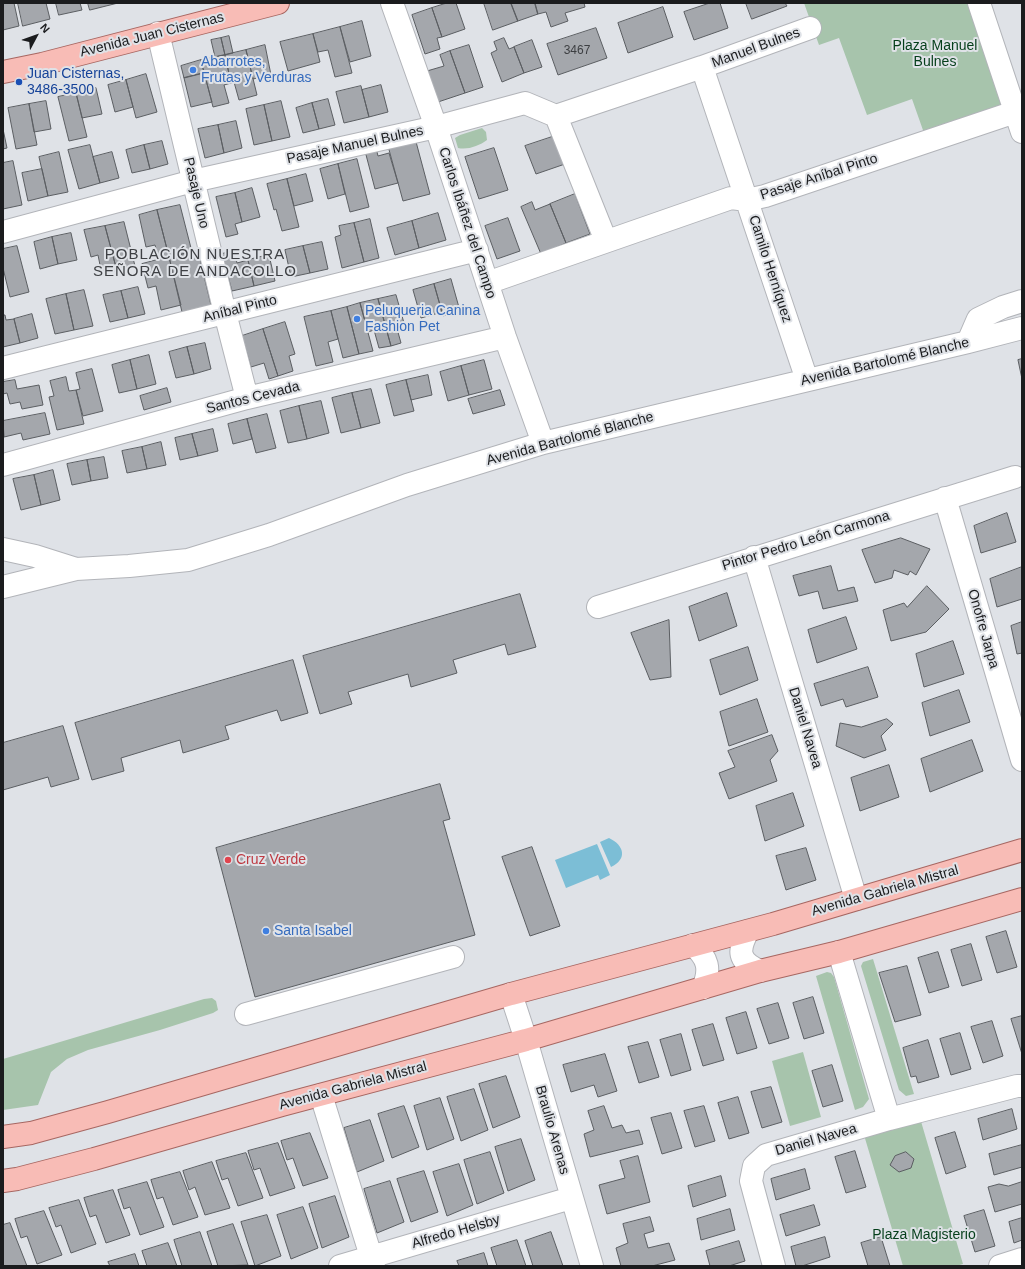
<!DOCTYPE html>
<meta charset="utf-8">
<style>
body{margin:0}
#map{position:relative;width:1025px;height:1269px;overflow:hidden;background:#dfe2e7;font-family:Arial,sans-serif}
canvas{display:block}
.frame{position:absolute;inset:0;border:4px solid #1b1c1e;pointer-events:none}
.north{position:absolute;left:16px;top:16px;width:40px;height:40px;-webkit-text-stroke:3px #dfe2e7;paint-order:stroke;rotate:49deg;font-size:11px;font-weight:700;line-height:16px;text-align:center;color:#1b1c1e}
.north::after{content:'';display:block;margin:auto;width:14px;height:18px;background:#1b1c1e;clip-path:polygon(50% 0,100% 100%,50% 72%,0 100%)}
</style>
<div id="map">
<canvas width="1025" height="1269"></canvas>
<div class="frame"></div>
<div class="north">N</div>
</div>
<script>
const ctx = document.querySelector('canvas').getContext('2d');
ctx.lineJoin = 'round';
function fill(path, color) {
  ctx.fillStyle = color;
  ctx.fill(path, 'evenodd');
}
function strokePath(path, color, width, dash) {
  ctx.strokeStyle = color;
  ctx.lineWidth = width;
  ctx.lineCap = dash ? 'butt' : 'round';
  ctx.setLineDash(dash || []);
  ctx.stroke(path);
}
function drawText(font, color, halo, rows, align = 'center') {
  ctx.font = font + ' Arial,sans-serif';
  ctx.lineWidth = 4;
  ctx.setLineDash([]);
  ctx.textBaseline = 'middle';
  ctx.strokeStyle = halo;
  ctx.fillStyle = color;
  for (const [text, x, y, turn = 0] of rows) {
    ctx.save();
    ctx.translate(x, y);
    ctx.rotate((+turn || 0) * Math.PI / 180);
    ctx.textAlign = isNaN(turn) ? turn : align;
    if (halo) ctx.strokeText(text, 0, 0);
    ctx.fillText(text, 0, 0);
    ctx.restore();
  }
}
const green = new Path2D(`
 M804 3H972L1007 107 924 133 912 99 867 115 839 38 819 45Z
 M482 128 486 132 487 140C479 146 468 150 458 148L455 138 460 135Z
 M873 959 914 1094 906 1096 899 1090 861 966 863 962Z
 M827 972 831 973 834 977 869 1099 863 1107 855 1110 816 976Z
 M212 998 216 1001 218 1010 213 1013 160 1030 88 1050 67 1059 51 1072 38 1105 3 1110V1059L204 999Z
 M803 1052 821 1117 790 1126 772 1061Z
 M920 1118 963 1264 956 1266H903L864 1135Z`);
const water = new Path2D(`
 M609 838C624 845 628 859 611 867L600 842Z
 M597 844 610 875 600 880 598 875 566 888 555 860Z`);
const building = new Path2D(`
 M3 3H14L19 26 3 30Z
 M18 3H46L50 19 23 26Z
 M56 3H80L82 10 59 15Z
 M88 3H118L90 10Z
 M447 3H456L465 29 442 37 432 8Z
 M484 3H511L518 21 493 30Z
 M511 3H535L538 14 518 21Z
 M535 3H584L585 7 565 13 568 21 551 27 546 12 538 14Z
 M710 3H720L728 28 694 40 684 12Z
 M746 3H785L787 6 752 19Z
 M663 7 673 37 628 53 618 23Z
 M432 8 442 37 437 38 440 49 425 54 412 15Z
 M362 21 371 56 350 62 340 27Z
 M340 27 352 73 335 77 328 50 318 52 313 34Z
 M596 28 607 58 558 75 547 44Z
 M313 34 320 62 288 71 280 42Z
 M229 36 233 53 225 55 221 38Z
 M221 38 225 55 215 57 211 40Z
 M504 38 509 49 514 47 524 73 502 82 491 53 497 50 494 42Z
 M532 40 542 67 524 73 514 47Z
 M265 45 271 75 253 79 246 50Z
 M469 45 483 87 465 93 450 51Z
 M246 50 257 95 239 100 234 82 231 83 225 55Z
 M450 51 465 93 438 102 427 71 444 66 440 55Z
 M225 55 231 83 224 85 229 103 213 107 201 60Z
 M201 60 204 73 184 78 181 66Z
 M204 73 212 102 191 107 184 78Z
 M146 74 157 112 136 118 126 80Z
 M126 80 133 107 115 112 108 85Z
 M381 85 388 112 369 117 362 90Z
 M361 86 369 117 344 123 336 92Z
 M96 88 102 114 82 118 76 93Z
 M76 93 87 137 69 141 58 97Z
 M328 99 335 125 319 129 312 103Z
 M46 101 51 129 34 132 29 104Z
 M281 101 290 137 272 141 264 105Z
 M312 103 319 129 303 133 296 108Z
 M29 104 37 145 16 149 8 108Z
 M264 105 272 141 254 145 246 109Z
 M236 121 242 148 224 153 218 125Z
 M218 125 224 153 205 158 198 129Z
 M3 129 7 148 3 149Z
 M555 136 565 164 536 174 525 146Z
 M415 138 430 194 403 201 388 146Z
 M162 141 168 164 150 169 144 145Z
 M90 145 100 183 79 189 68 150Z
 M144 145 150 169 132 173 126 150Z
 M376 148 378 156 389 153 398 183 375 189 365 151Z
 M494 148 508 190 479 199 465 157Z
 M59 152 68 192 48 196 39 157Z
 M112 152 119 178 100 183 93 157Z
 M357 159 369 207 350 212 338 164Z
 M13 161 22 205 3 209V163Z
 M338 164 345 194 328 199 320 169Z
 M42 169 48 196 28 201 22 173Z
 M306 174 313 201 294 206 287 179Z
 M287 179 299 227 282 231 276 209 274 210 267 184Z
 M252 188 260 217 242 222 235 193Z
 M235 193 242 222 235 224 238 234 226 237 216 197Z
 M575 194 590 234 566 243 550 204Z
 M532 202 535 210 550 204 566 243 541 254 521 207Z
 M180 205 192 252 169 257 157 210Z
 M157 210 169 257 159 260 155 245 146 247 139 215Z
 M438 213 446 240 419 248 412 221Z
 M508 218 520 251 497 259 485 226Z
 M370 219 379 258 364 262 354 223Z
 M412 221 419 248 395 255 387 228Z
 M124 222 135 266 117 271 105 226Z
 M354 223 364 262 342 268 335 237 341 235 339 226Z
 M105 226 117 271 102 275 98 255 91 257 84 230Z
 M71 233 77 260 58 264 52 237Z
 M52 237 58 264 40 269 34 242Z
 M322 242 328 269 310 273 303 246Z
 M17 246 29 292 10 297 3 268V249Z
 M303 246 310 273 291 277 285 250Z
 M198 251 211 305 182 312 169 257Z
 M234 251 237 263 248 260 254 286 232 291 222 254Z
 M269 255 275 281 254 286 248 260Z
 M169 257 181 305 161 310 156 286 148 288 142 264Z
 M451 279 460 311 443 316 434 284Z
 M434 284 442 312 421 318 413 290Z
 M138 287 145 314 128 318 121 291Z
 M84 290 93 326 74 330 66 294Z
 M121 291 128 318 110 322 103 295Z
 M66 294 74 330 55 334 46 299Z
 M396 295 404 323 396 325 401 343 391 346 378 299Z
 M378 299 391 346 379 348 374 330 368 332 360 303Z
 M360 303 373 351 359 354 347 307Z
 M347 307 359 354 343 358 331 311Z
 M331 311 338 339 328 342 333 362 316 366 304 317Z
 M32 314 38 338 20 343 14 319Z
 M3 315H5L6 320 14 319 20 343 3 347Z
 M285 322 295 354 289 356 293 371 278 376 263 329Z
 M263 329 278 376 269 379 264 363 251 367 242 336Z
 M205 343 211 369 194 374 187 347Z
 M187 347 194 374 176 378 169 352Z
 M149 355 156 384 137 389 130 360Z
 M1022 359V379L1018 360Z
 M130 360 137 389 119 393 112 365Z
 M484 360 492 389 469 395 461 366Z
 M461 366 469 395 448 401 440 372Z
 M92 369 103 411 83 416 76 390 80 389 76 373Z
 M428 375 432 395 411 400 406 380Z
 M66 377 69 391 76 390 84 424 57 430 49 397 54 396 50 381Z
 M15 380 17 389 39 385 43 405 22 409 20 402 10 404 7 393 3 394V382Z
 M406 380 414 411 394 416 386 385Z
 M167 388 171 402 144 410 140 396Z
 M371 389 380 423 361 428 352 393Z
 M500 390 505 405 473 414 468 399Z
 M352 393 361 428 341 433 332 398Z
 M321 401 329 433 307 439 299 406Z
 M299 406 307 439 288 443 280 411Z
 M45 413 50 434 23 440 21 433 4 437 3 421Z
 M267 414 276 448 256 453 247 419Z
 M247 419 252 439 233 444 228 424Z
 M213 429 218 451 198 456 192 434Z
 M192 434 198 456 180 460 175 438Z
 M161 442 166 465 147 469 142 447Z
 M142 447 147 469 127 473 122 451Z
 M104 457 108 478 91 481 87 460Z
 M87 460 91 481 72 485 67 464Z
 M53 470 60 500 41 505 34 475Z
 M34 475 41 505 21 510 13 479Z
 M1007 513 1016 542 981 553 974 526Z
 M901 538 930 549 916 575 910 571 908 575 894 570 892 578 875 583 862 550Z
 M831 566 838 591 854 587 858 601 823 609 818 591 799 596 793 576Z
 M1022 567V599L997 607 990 579Z
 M927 586 949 609 926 632 891 641 883 610 904 603 907 607Z
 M727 593 737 626 699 641 689 607Z
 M520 594 536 647 508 655 505 644 453 660 457 673 411 687 408 674 348 692 352 704 320 714 303 656Z
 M846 617 857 649 817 663 808 630Z
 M669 620 671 677 650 680 631 633Z
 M1022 622V653L1017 654 1011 626Z
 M953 641 964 674 924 687 916 654Z
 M748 647 758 680 720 695 710 660Z
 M293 660 308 713 281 721 277 710 225 726 229 739 183 753 180 740 121 758 124 771 92 780 75 723Z
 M868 667 878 697 846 707 843 699 821 706 814 684Z
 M959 690 970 722 930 736 922 703Z
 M757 699 768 732 729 746 720 712Z
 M887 719 893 724 881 736 886 750 864 758 836 746 840 723 861 727Z
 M63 726 79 779 51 787 48 777 3 790V743Z
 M772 735 778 751 770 760 777 781 729 799 719 773 735 767 728 751Z
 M972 740 983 771 930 792 921 759Z
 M889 765 899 797 860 811 851 778Z
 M440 784 450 819 443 821 475 935 255 997 216 848Z
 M793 793 804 826 765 841 756 806Z
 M532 847 560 926 530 936 502 857Z
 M806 848 816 880 786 890 776 856Z
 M1006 931 1017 967 997 973 986 937Z
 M971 944 982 980 962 986 951 950Z
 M938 952 949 987 929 993 918 958Z
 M907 966 921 1015 895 1022 879 973Z
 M813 997 824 1033 804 1039 793 1003Z
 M778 1003 789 1038 769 1044 757 1009Z
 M746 1012 757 1048 737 1054 726 1018Z
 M1022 1016V1054L1011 1019Z
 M992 1021 1003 1056 983 1063 971 1027Z
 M713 1024 724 1060 703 1066 692 1030Z
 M960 1033 971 1069 951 1075 940 1039Z
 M681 1034 691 1070 671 1076 660 1040Z
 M928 1040 939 1077 918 1083 916 1076 911 1077 903 1048Z
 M648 1042 659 1077 639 1083 628 1047Z
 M605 1054 617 1091 598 1097 594 1085 571 1092 563 1065Z
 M832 1065 843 1101 823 1107 812 1071Z
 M506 1076 520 1117 493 1128 479 1084Z
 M771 1087 782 1122 762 1128 751 1092Z
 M474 1089 488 1130 461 1141 447 1097Z
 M738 1097 749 1133 729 1139 718 1103Z
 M440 1098 454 1139 427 1150 414 1106Z
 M404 1106 419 1147 392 1158 378 1114Z
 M604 1106 612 1128 622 1125 626 1133 639 1130 643 1144 590 1157 584 1134 594 1130 588 1111Z
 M704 1106 715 1141 695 1147 684 1111Z
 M1012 1109 1017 1129 983 1140 978 1119Z
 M671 1113 682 1148 662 1154 651 1118Z
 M370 1120 384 1161 357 1172 344 1128Z
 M955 1132 966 1167 946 1174 935 1138Z
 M310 1133 328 1178 303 1186 293 1158 287 1160 281 1141Z
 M521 1139 535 1180 508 1191 495 1147Z
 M278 1143 295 1188 270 1196 260 1168 254 1170 248 1151Z
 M1022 1145V1167L994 1175 989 1154Z
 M855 1151 866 1187 846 1193 835 1157Z
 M490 1152 504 1193 477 1204 464 1160Z
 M906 1152 914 1159 911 1168 899 1172 890 1165 895 1156Z
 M246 1153 263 1198 238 1206 228 1178 222 1180 216 1161Z
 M638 1156 650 1202 607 1214 599 1185 625 1178 620 1161Z
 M212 1162 230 1208 205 1215 195 1187 189 1190 183 1171Z
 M459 1164 473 1205 447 1216 433 1172Z
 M805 1169 810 1189 776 1200 771 1179Z
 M424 1171 438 1212 411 1222 397 1179Z
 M180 1172 198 1217 173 1225 163 1197 157 1199 151 1180Z
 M721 1176 726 1196 693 1207 688 1186Z
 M390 1181 404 1222 377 1233 364 1189Z
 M147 1182 164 1227 140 1235 130 1207 124 1209 118 1190Z
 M1022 1182V1204L995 1212 988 1187 999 1184 1008 1186Z
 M113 1190 130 1235 106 1243 96 1215 90 1217 84 1198Z
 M335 1196 349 1237 322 1248 309 1204Z
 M79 1200 96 1244 71 1253 61 1225 56 1227 49 1208Z
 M814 1205 820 1225 786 1236 780 1215Z
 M303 1207 318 1248 291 1259 277 1215Z
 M730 1209 735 1230 701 1240 697 1219Z
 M984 1210 995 1246 975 1252 964 1216Z
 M44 1211 62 1255 37 1264 27 1236 21 1238 15 1219Z
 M267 1215 281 1256 255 1266 241 1222Z
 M650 1217 654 1231 644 1234 648 1248 669 1243 675 1260 652 1266H621L616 1248 628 1243 623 1224Z
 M1022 1218V1240L1014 1243 1009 1222Z
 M10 1223 27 1266H3V1225Z
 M233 1224 248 1265 218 1266 207 1232Z
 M200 1232 212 1266H182L174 1240Z
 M551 1232 563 1266H533L525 1241Z
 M825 1237 830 1257 802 1266H796L791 1247Z
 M881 1237 890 1266H868L861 1243Z
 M517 1240 526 1266H497L491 1248Z
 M739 1241 745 1261 729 1266H710L706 1251Z
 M168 1243 177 1266H147L142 1251Z
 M484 1253 488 1266H459L457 1261Z
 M135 1254 139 1266H110L108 1262Z`);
const minor = new Path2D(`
 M392 3 436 127 505 337 543 443
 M979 3 1022 132
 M158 33 225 313 247 398
 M702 67 807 380
 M556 116 606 241
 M3 232 193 181 436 127 525 103 556 116 702 67 810 28
 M487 283 731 198 747 200 765 196 1015 112
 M968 342 978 319 1003 307 1022 301
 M3 368 477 250
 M3 465 247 398 505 337
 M945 498 1022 760
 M3 549 35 556 76 569
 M754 557 856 899
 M3 587 76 569 129 566 188 560 269 535 407 485 543 443 968 342 1022 328
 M598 607 1015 477
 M748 931C738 950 737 961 760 971
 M693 945C708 958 711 969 703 988
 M839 952 889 1119
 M511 994 526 1040 592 1266
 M246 1014 453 957
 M321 1095 374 1266
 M340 1266 571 1198
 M774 1266 751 1181 754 1166 766 1155 889 1119 1017 1086H1022
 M1000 1266 1022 1259`);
const major = new Path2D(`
 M3 72 42 64 278 3
 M3 1137 31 1133 108 1112 511 994 773 924 1022 850
 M3 1181 17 1179 94 1159 282 1105 526 1040 760 971 839 952 1022 899`);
const markers = [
 [193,70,4,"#3f7fe0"],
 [19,82,4,"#1a4fb4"],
 [357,319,4,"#3f7fe0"],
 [228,860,4,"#e0444e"],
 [266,931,4,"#3f7fe0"]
];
const numberNames = [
 ["3467",577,51]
];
const streetNames = [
 ["Avenida Juan Cisternas",152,35,-14],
 ["Manuel Bulnes",756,48,-20],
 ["Pasaje Manuel Bulnes",355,145,-12],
 ["Pasaje Aníbal Pinto",819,177,-18],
 ["Pasaje Uno",196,193,77],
 ["Carlos Ibáñez del Campo",467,223,72],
 ["Camilo Herníquez",770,269,72],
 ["Aníbal Pinto",240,309,-14],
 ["Avenida Bartolomé Blanche",885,362,-13],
 ["Santos Cevada",253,398,-14],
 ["Avenida Bartolomé Blanche",570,439,-15],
 ["Pintor Pedro León Carmona",806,541,-17],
 ["Onofre Jarpa",983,629,74],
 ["Daniel Navea",805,728,73],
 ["Avenida Gabriela Mistral",885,891,-16],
 ["Avenida Gabriela Mistral",353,1086,-15],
 ["Braulio Arenas",552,1130,74],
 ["Daniel Navea",816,1140,-16],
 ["Alfredo Helsby",456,1232,-16]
];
const parkNames = [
 ["Plaza Manuel",935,46],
 ["Bulnes",935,62],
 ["Plaza Magisterio",924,1235]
];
const shopNames = [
 ["Abarrotes,",201,62],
 ["Frutas y Verduras",201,78],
 ["Peluqueria Canina",365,311],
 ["Fashion Pet",365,327],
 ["Santa Isabel",274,931]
];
const transitNames = [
 ["Juan Cisternas,",27,74],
 ["3486-3500",27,90]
];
const healthNames = [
 ["Cruz Verde",236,860]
];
const neighbourhoodNames = [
 ["POBLACIÓN NUESTRA",195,255],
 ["SEÑORA DE ANDACOLLO",195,272]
];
fill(green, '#a7c4ac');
fill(water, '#7cbed6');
fill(building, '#a4a7ac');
strokePath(building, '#5b5e62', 1);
strokePath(minor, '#b2b4b9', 24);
strokePath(major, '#a76762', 24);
strokePath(minor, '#fff', 22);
strokePath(major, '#f8bcb6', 22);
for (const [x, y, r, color] of markers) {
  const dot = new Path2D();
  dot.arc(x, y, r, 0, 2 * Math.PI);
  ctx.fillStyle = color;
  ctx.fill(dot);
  strokePath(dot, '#dfe2e7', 1.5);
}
drawText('12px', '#3d3f42', null, numberNames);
drawText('14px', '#1b1c1e', '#dfe2e7', streetNames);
drawText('14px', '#043e1a', '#dfe2e7', parkNames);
drawText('14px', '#366cbe', '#dfe2e7', shopNames, 'left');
drawText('14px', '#164399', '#dfe2e7', transitNames, 'left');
drawText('14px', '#be3a42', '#dfe2e7', healthNames, 'left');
ctx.letterSpacing = '1px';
drawText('15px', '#3e4044', '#dfe2e7', neighbourhoodNames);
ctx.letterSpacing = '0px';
</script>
